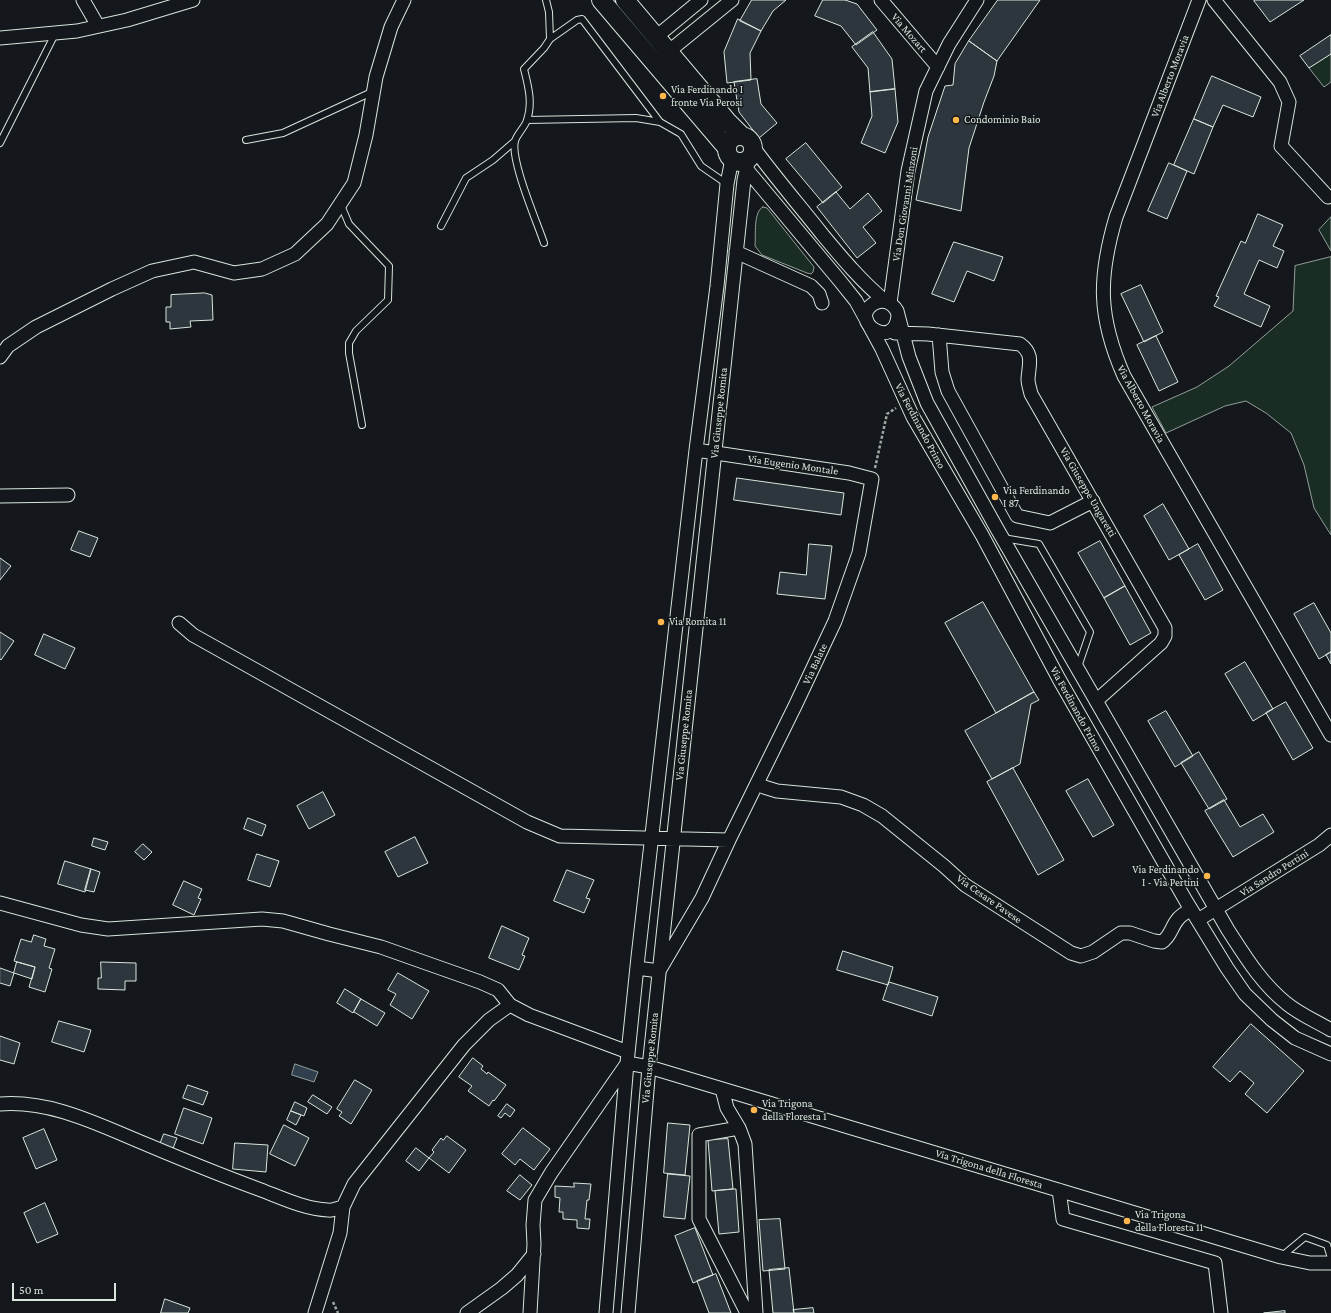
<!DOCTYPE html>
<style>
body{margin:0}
#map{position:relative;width:1331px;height:1313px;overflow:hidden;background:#14181c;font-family:"Crimson Pro",serif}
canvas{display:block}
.scale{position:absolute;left:12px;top:1283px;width:104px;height:18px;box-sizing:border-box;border:2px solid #d8e6dc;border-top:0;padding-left:5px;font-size:12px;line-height:14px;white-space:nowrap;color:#d8e6dc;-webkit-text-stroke:3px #14181c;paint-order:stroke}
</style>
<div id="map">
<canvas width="1331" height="1313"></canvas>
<div class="scale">50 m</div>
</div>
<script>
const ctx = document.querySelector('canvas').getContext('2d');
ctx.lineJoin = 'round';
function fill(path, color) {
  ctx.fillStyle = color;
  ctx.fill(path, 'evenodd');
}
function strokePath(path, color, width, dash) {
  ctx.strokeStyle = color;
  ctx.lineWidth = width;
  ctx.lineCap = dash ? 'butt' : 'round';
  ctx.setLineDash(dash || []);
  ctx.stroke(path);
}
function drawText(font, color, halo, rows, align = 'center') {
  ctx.font = font + ' "Crimson Pro",serif';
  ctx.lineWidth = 3;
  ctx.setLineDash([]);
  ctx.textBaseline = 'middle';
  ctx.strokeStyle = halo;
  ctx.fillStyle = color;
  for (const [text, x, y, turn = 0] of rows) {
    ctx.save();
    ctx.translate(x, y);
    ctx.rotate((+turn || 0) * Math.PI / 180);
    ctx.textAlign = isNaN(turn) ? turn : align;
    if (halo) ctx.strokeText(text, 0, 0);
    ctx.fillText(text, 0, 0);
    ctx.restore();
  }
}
const green = new Path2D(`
 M1331 54V82L1324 87 1309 68Z
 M763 207 767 208 814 267 813 272 811 274 807 273 762 255 755 246C756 236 753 211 763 207Z
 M1331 217V251L1319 230Z
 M1331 257V535L1314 508 1304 465 1291 433 1266 413 1246 401 1225 406 1166 433 1152 407 1197 387 1229 366 1293 311 1295 266Z`);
const water = new Path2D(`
 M295 1064 318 1072 314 1082 292 1075Z`);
const building = new Path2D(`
 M752 0H786L773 11 761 31 740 21Z
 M823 0H845L857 4 877 30 856 45 841 26 815 16Z
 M998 0H1040L997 61 969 41Z
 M1256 0H1304L1270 22 1254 1Z
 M738 19 761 31 750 53 751 80 727 83 724 52Z
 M873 32 892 59 895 89 870 92 868 68 852 47Z
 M1331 35V54L1309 68 1300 56Z
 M969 41 997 61 994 76 984 102 969 148 961 211 916 200 928 137 945 86 953 85 955 64Z
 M1212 76 1261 97 1253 117 1223 105 1213 127 1194 119Z
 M757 79 761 104 777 123 759 138 739 112 734 82Z
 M895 89 898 122 885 153 861 143 872 116 870 92Z
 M1194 119 1213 127 1194 174 1174 165Z
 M806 143 842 187 823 203 786 159Z
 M1169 163 1187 171 1167 219 1148 211Z
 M836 192 850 209 868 193 882 211 863 227 876 243 857 258 817 207Z
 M1258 214 1283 225 1273 246 1284 251 1277 268 1259 260 1244 294 1270 306 1261 327 1214 306 1219 297 1216 296 1241 241 1245 243Z
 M954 242 1003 257 994 281 967 271 954 302 932 294Z
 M1141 285 1163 332 1144 342 1121 294Z
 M205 293 212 295 213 320 190 321 191 327 170 329V322H166V307H171V295Z
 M1156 336 1178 382 1159 391 1137 345Z
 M737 478 844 493 841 515 734 500Z
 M1163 504 1189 549 1169 560 1144 516Z
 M79 531 98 538 90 557 71 550Z
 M1100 541 1125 586 1104 598 1078 553Z
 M809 544 832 546 825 599 777 594 780 572 806 575Z
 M1198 544 1223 590 1205 600 1179 555Z
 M0 558 11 566 0 580Z
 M1125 586 1151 633 1130 645 1104 598Z
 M983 602 1034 692 996 713 945 623Z
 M1314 603 1331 633V652L1319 659 1294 614Z
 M0 632 14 641 1 660 0 659Z
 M44 634 75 648 65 669 35 655Z
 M1331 652V664L1326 655Z
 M1245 662 1273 709 1253 721 1225 674Z
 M1034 692 1039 700 1031 704 1020 764 992 779 965 731Z
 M1286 702 1313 748 1293 760 1266 713Z
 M1166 711 1193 756 1175 767 1148 721Z
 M1199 752 1227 799 1209 809 1181 763Z
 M1013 768 1064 860 1038 875 987 782Z
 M1088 779 1114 825 1093 837 1066 791Z
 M323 792 335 815 309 829 297 806Z
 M1224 800 1240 827 1263 814 1274 832 1233 857 1205 811Z
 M248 818 266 825 262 836 244 829Z
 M415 837 428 863 398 877 385 852Z
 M94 838 108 842 105 850 92 846Z
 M143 844 152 852 144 860 135 852Z
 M257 854 279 861 270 887 248 880Z
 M65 861 91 869 85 892 58 884Z
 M91 869 100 872 94 892 85 890Z
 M567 870 594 880 586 898 590 899 584 913 554 901Z
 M184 881 202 889 198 898 201 899 194 915 173 905Z
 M502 926 529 938 522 955 525 956 519 970 489 958Z
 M34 935 46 939 44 946 55 949 49 968 52 969 45 992 29 987 35 967 14 961 21 939 31 942Z
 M843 951 893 967 888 985 837 970Z
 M17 962 35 967 32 979 14 973Z
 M101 962 136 963V981H125V990L98 989V978H101Z
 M0 968 14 973 10 986 0 983Z
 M398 973 429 991 412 1019 390 1005 396 994 388 990Z
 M889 982 938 997 932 1016 883 1000Z
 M345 989 361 999 353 1013 337 1003Z
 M361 999 385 1013 377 1026 354 1012Z
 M59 1021 91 1030 84 1052 52 1042Z
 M1251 1024 1304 1071 1267 1113 1245 1094 1254 1083 1240 1071 1230 1082 1213 1067Z
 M0 1036 20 1043 14 1064 0 1060Z
 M473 1058 483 1066 481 1069 487 1074 488 1072 506 1085 494 1101 493 1100 489 1106 468 1091 472 1086 459 1077Z
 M355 1080 372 1090 351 1124 339 1116 342 1112 337 1109Z
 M188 1085 208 1092 203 1105 183 1098Z
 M313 1095 332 1107 327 1114 308 1102Z
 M295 1102 307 1108 304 1116 291 1111Z
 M507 1104 515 1110 510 1117 505 1113 501 1118 498 1116Z
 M184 1108 212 1118 203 1144 175 1134Z
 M291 1111 301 1115 296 1125 287 1120Z
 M668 1123 690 1125 685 1175 664 1173Z
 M284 1125 309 1138 295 1166 270 1154Z
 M523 1128 550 1149 534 1170 520 1159 515 1165 502 1154Z
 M44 1129 57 1160 36 1169 23 1138Z
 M164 1134 177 1138 172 1151 159 1147Z
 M447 1136 466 1150 449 1173 429 1158 434 1152 432 1150 441 1138 443 1140Z
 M728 1139 733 1189 712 1191 708 1140Z
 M235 1143 268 1145 266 1172 233 1169Z
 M416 1148 429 1158 419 1171 406 1161Z
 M668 1174 690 1176 685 1219 664 1217Z
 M520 1175 532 1185 520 1200 507 1191Z
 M574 1183 591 1184 589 1200H587L585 1219H590L589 1229 577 1228V1220L563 1219V1212H559L560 1198 555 1197V1186L574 1187Z
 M733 1189H736L739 1232 719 1234 715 1191Z
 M45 1203 58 1234 37 1243 24 1213Z
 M780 1219 785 1269 763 1271 759 1220Z
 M695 1228 713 1275 693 1283 675 1236Z
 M789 1268 794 1313H773L769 1270Z
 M716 1274 731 1313H709L697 1281Z
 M165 1299 190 1308 188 1313H161Z
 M813 1308 814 1313H794L793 1310Z
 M1285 1311V1313H1264Z`);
const path = new Path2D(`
 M875 468 887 414 896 408
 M333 1302 338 1313`);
const lane = new Path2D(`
 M546 0 549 12 550 39
 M527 120 636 118 660 122 681 134 701 166 727 184
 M246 140 283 133 374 91
 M0 143 55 34
 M341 205 349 224 389 266 388 300 356 331 349 343V353L362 425
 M441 226 466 178 493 160 515 141
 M544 243C537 222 510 160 515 141 517 134 525 127 527 120 533 103 528 85 524 69L544 48 550 39 577 20 582 19 660 122
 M1003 538 1039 544 1090 632 1078 667
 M1282 1256 1305 1237 1327 1245 1331 1258`);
const street = new Path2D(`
 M83 0 98 26
 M881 0 938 67
 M1199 0 1116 217C1098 278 1098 317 1124 376L1331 735
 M1214 0 1280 82 1289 102 1281 146 1328 197
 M656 37 701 0
 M0 38 77 31 127 20 193 0
 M668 52 732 0
 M753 147C775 177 799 205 822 234 842 258 861 281 885 301
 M743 165 840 281 856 301 867 321
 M736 252 811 286 819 294 822 303
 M890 303 908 171 926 91 949 44 977 0
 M898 316C894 352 848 321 873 304 882 298 892 302 897 311L909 357 927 403 996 527 1228 930C1245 956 1261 983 1286 1003 1299 1014 1316 1021 1331 1030
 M870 327 882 349 913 417 982 535 1059 679 1186 901 1227 968 1245 994 1272 1020 1295 1038 1331 1054
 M895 333 928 334 1020 344C1034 354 1029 364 1028 379 1028 384 1030 389 1031 394L1165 628V636L1161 643 1096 701
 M939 335 942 372 948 391 1017 516 1050 523 1093 501
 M0 357 8 346 36 327 112 289 152 271 194 262 234 273 262 269 295 254 327 224 354 183 366 135 376 77 391 27 404 0
 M0 496 68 495
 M179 623 193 635 527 822 560 836 729 840 796 704 835 621 859 553 872 479 849 473 696 450
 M757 783 764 787 777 791 841 797 863 805 882 816 944 866 965 885 1071 953 1081 956 1093 952 1121 933H1130L1154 941 1162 942C1171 936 1171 927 1178 919 1181 915 1187 912 1191 909
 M0 903 81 925 108 929 262 919 283 921 329 934 381 947 480 982 498 990 510 1005 529 1015 628 1052
 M1198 920 1319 845 1331 835
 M637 968 659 971 702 898 729 840
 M627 1063 649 1067 1281 1257 1310 1263H1331
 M722 1089 727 1108 739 1128 745 1144 756 1313
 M0 1104C53 1100 101 1126 148 1145 186 1161 223 1176 261 1190 282 1198 305 1209 328 1210 333 1211 338 1208 343 1207
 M739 1128 699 1135V1219L747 1313
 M1059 1190 1063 1219 1215 1263 1221 1313
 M315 1313 340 1233 343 1207 354 1184 464 1045 489 1020 510 1005
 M467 1313 502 1288 517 1275 534 1254
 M530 1313 534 1244 533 1225 535 1200 551 1173 626 1065
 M606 1313 627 1063 638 957 696 450 717 286 727 184 732 159
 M628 1313 649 1067 744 180 749 159`);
const secondary = new Path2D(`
 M601 0 727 148
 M625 0 727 121 742 136
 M727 149a13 13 0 1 1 26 0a13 13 0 1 1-26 0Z`);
const markers = [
 [663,96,4,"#ffb74d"],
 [956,120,4,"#ffb74d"],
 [995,497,4,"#ffb74d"],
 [661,622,4,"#ffb74d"],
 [1207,876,4,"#ffb74d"],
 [754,1110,4,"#ffb74d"],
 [1127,1221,4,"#ffb74d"]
];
const streetNames = [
 ["Via Mozart",909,33,49],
 ["Via Alberto Moravia",1170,76,-69],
 ["Via Don Giovanni Minzoni",905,204,-81],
 ["Via Alberto Moravia",1141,404,61],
 ["Via Giuseppe Romita",719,413,-84],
 ["Via Ferdinando Primo",920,426,62],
 ["Via Eugenio Montale",793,465,8],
 ["Via Giuseppe Ungaretti",1088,492,60],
 ["Via Balate",815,664,-65],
 ["Via Ferdinando Primo",1076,709,61],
 ["Via Giuseppe Romita",684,735,-84],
 ["Via Sandro Pertini",1274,873,-32],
 ["Via Cesare Pavese",989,899,35],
 ["Via Giuseppe Romita",650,1058,-84],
 ["Via Trigona della Floresta",989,1169,17]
];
const poiNames = [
 ["Via Ferdinando I",671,90],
 ["fronte Via Perosi",671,103],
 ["Condominio Baio",964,120],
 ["Via Ferdinando",1003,491],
 ["I 87",1003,504],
 ["Via Romita 11",669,622],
 ["Via Ferdinando",1199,870,"right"],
 ["I - Via Pertini",1199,883,"right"],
 ["Via Trigona",762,1104],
 ["della Floresta 1",762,1117],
 ["Via Trigona",1135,1215],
 ["della Floresta 11",1135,1228]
];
fill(green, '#1a2d24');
strokePath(green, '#939e99', 1);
fill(water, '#2f3f4d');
strokePath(water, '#939e99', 1);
fill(building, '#2c363c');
strokePath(building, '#d8e6dc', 1);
strokePath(lane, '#d8e6dc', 8);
strokePath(street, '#d8e6dc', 15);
strokePath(secondary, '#d8e6dc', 20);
strokePath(path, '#9da8a2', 2.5, [3, 2]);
strokePath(lane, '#14181c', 6);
strokePath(street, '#14181c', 13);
strokePath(secondary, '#14181c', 18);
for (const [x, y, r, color] of markers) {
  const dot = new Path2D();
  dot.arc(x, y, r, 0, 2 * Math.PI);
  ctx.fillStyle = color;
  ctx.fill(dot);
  strokePath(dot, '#14181c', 1.5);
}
drawText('11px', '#d8e6dc', '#14181c', streetNames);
drawText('11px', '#d8e6dc', '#14181c', poiNames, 'left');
</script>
